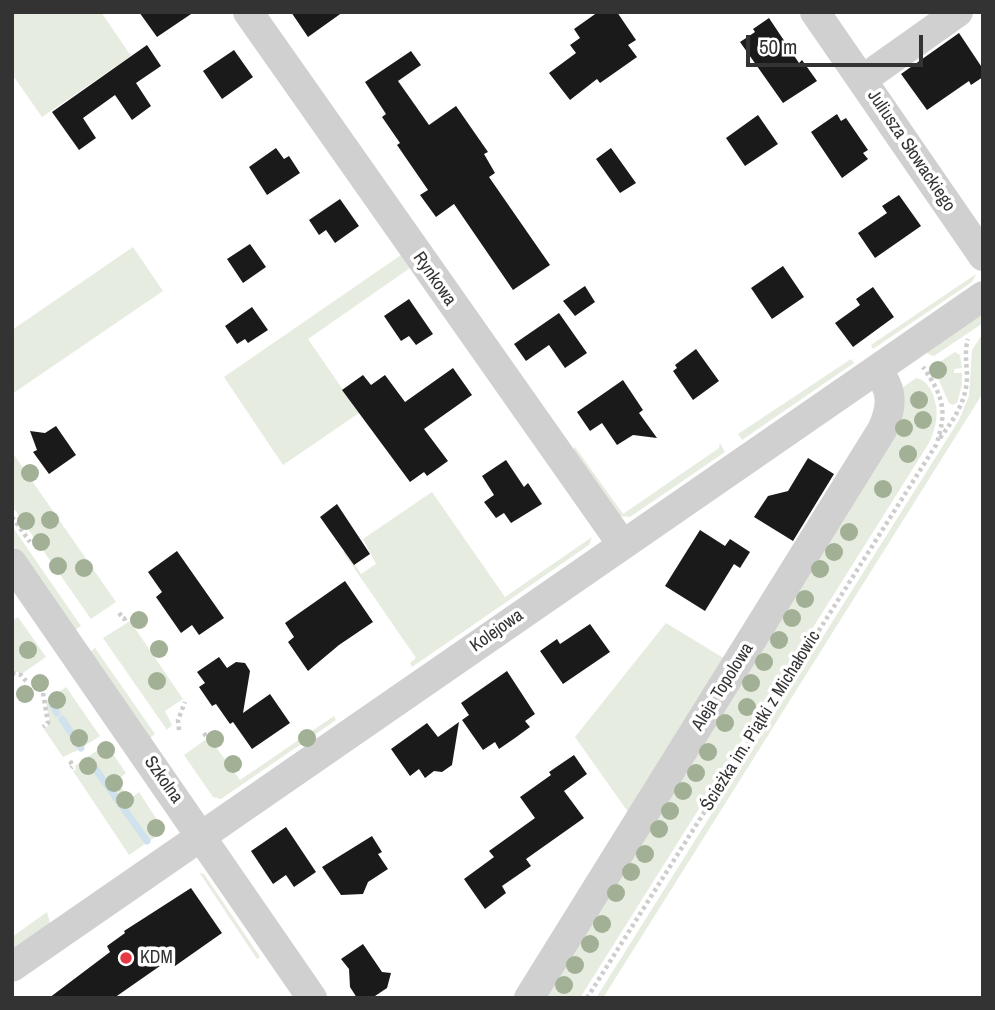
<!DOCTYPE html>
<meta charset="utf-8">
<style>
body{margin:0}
#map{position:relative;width:995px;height:1010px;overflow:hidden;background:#fff;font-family:"Archivo Narrow",sans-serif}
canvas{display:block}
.frame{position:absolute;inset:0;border:14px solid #333;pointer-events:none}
.scale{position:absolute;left:746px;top:35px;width:177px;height:32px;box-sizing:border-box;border:4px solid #333;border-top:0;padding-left:9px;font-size:21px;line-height:24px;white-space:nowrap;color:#333;-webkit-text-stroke:5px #fff;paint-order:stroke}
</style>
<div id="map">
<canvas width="995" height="1010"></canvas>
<div class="frame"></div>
<div class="scale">50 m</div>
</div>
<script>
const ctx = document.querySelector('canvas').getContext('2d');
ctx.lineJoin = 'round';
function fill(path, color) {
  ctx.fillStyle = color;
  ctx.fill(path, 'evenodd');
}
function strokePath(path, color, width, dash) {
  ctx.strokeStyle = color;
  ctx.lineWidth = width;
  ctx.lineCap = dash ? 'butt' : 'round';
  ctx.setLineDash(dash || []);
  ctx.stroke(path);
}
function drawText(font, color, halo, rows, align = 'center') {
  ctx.font = font + ' "Archivo Narrow",sans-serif';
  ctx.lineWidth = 7;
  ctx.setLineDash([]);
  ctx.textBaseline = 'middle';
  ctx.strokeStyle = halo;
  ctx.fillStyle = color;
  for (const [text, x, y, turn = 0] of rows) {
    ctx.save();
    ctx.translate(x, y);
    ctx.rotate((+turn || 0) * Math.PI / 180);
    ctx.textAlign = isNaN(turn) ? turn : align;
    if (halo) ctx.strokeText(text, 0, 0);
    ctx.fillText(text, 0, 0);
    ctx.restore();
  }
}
const green = new Path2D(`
 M12 12H101L131 56 42 117 12 74Z
 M133 247 163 291 12 394V330Z
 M401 255 410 268 308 339 359 413 283 465 224 377Z
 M976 274 972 282 873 349 871 345Z
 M983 310V323L934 356 928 354 924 349Z
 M983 333V393L603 998H596L959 420 969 396 972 350Z
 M955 352 960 355 962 368 954 369V373H962V385L957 403 952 405 949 403 934 369 935 365Z
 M851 359 854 363 742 440 738 434Z
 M916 378C932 380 939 407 936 421 935 429 932 436 929 443L580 998H540L902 388Z
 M875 415H880L878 419 628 823 623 821 628 812 575 737 666 623 725 659Z
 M720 443 725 452 630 517 617 516 572 451 575 447 623 514 719 448Z
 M12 452 116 602 91 619 12 506Z
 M432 492 505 597 592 537 589 545 412 667 410 663 416 658 343 552 346 550 361 574 376 564 363 539Z
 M12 526 81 626 73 631 12 543Z
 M18 617 46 657 23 673 12 671V621Z
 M130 621 183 699 165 711 172 725 167 730 103 638Z
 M95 648 155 734 150 738 90 652Z
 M66 687 100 736 78 750 63 757 44 729 50 724 46 701Z
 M334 716 336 720 221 799 213 797 184 755 205 740 209 745 213 743 240 780Z
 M106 744 126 773 116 781 130 799 139 792 161 826 158 835 129 855 73 771 76 769 75 766Z
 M193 863 200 873 204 874 260 957 257 959Z
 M47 912 51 927 12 954V937Z`);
const stream = new Path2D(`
 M52 704 57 713
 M62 719 81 748
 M89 760 147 841`);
const building = new Path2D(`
 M139 12H194L157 37Z
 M291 12H343L308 37Z
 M598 12H617L636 40 628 45 637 57 600 83 597 79 570 100 549 73 576 53 570 45 580 38 574 29Z
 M769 18 799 63 802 60 817 81 783 103 740 42 755 32 753 29Z
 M959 33 983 69V77L971 85 969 81 927 110 901 74Z
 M147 45 161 66 136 83 151 106 132 120 115 95 83 118 96 138 79 150 52 112Z
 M234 50 253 77 222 99 203 71Z
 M411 51 421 65 398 81 429 125 456 106 488 152 484 154 495 173 489 177 550 265 513 290 454 204 436 217 420 195 428 190 397 145 400 143 382 117 386 114 365 82Z
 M837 114 841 121 846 118 868 150 863 153 868 159 842 178 811 132Z
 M758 115 778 144 745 166 726 138Z
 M276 148 284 159 289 156 300 173 267 195 249 167Z
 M611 148 636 183 620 193 596 159Z
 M899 195 921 226 875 258 858 233 887 213 882 206Z
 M340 199 359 226 335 243 326 230 319 235 309 220Z
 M250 244 266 267 243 283 227 259Z
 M783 266 804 297 772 319 751 288Z
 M585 286 595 302 575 316 563 301Z
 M873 287 894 317 853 347 835 323 860 305 856 299Z
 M409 299 433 334 416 345 409 336 401 341 384 316Z
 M252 307 268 330 248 343 245 339 237 344 225 326Z
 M559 313 587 353 565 368 549 345 526 361 514 344Z
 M696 349 719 381 693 400 673 371 677 368 675 365Z
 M453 368 472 395 424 429 448 461 427 476 424 472 410 482 342 390 363 375 371 385 385 375 405 402Z
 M623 380 643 410 639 413 657 438 633 435 617 445 602 423 590 431 577 412Z
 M56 426 76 455 49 474 33 452 37 450 30 431 45 433Z
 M808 458 834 474 793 541 754 517 768 496 788 491Z
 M506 460 524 487 528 483 542 504 511 523 504 513 496 518 484 502 494 495 482 476Z
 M337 504 370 554 354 565 320 517Z
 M700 530 725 546 730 539 750 552 740 568 734 564 705 611 665 586Z
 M177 551 224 618 199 635 192 625 181 633 156 597 162 592 148 572Z
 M345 581 373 622 339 645 308 671 288 642 294 637 285 623Z
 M590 624 610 652 563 684 540 651 557 639 560 644Z
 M219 657 227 668 236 662 245 663 250 671 243 713 270 694 290 723 252 749 233 722 230 724 216 704 212 706 199 687 205 683 197 672Z
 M507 671 535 714 525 721 530 727 515 738 499 749 495 742 483 750 462 720 469 715 461 703Z
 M459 722 452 765 442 772 434 771 425 778 419 769 410 776 391 749 427 723 438 737Z
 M574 755 587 774 564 791 584 818 526 859 531 866 502 886 506 893 485 909 464 879 494 857 489 851 535 818 520 797 551 775 549 772Z
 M286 827 316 872 294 887 286 875 273 884 251 851Z
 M372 836 382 852 378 854 388 869 368 882 363 894 341 895 322 867Z
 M191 888 222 933 175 966 170 959 114 998H49L110 952 107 946 125 933 124 931Z
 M363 944 382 972 391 973 387 988 372 998H357L350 987 349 969 341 959Z`);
const path = new Path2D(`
 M940 438C954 419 966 402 967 378 967 364 964 352 968 339
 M12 517 30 542
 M119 613 124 619 127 617
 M12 673 21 675 26 681
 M43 693 48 723 43 727
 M179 730 178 720 185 702
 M204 733 210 742 212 740
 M70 761 73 766 71 768
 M587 998 936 445C948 411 943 396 923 367`);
const minor = new Path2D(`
 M248 12 622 544
 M815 12 983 256
 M862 80 958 12
 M12 563 312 998
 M12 967 983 296
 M529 998 882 430C892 408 894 390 877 371`);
const trees = [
 [938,370],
 [919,400],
 [923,420],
 [904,428],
 [908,454],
 [30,473],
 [883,489],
 [50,520],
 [26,521],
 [849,532],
 [41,542],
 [834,552],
 [58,566],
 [84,568],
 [820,569],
 [805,599],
 [792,618],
 [139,620],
 [779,640],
 [159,649],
 [28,650],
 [764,662],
 [157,681],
 [40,683],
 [751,683],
 [25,694],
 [57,700],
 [747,707],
 [725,723],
 [79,738],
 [307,738],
 [215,739],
 [106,750],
 [708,752],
 [233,764],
 [88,766],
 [696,773],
 [114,783],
 [683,791],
 [125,800],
 [670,811],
 [156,828],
 [659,829],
 [645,854],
 [631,872],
 [616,893],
 [602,924],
 [590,944],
 [575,965],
 [564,985]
];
const markers = [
 [126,958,7,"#e63946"]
];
const streetNames = [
 ["Juliusza Słowackiego",911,151,56],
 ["Rynkowa",434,279,55],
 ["Kolejowa",497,631,-35],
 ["Aleja Topolowa",723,687,-58],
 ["Ścieżka im. Piątki z Michałowic",761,721,-58],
 ["Szkolna",163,780,55]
];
const poiNames = [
 ["KDM",140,958]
];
fill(green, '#e6ecdf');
strokePath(stream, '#cfe2ee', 7);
fill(building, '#1a1a1a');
strokePath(path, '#cdcdcd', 4.5, [3.5, 3.5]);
strokePath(minor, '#d0d0d0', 30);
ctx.fillStyle = '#a2b095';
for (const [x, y] of trees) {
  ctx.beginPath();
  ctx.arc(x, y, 9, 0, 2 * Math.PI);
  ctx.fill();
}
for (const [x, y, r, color] of markers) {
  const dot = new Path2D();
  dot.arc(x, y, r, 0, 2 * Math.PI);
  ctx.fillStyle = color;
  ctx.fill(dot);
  strokePath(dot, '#fff', 2.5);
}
drawText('18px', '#333', '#fff', streetNames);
drawText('18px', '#333', '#fff', poiNames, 'left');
</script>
